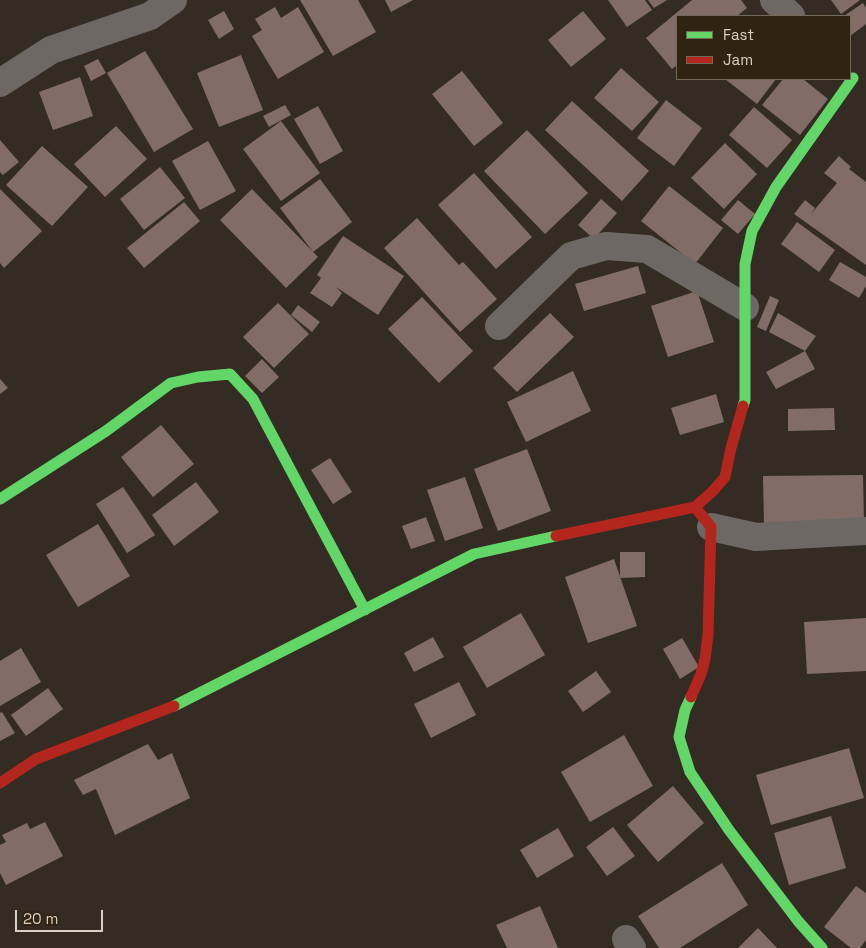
<!DOCTYPE html>
<style>
body{margin:0}
#map{position:relative;width:866px;height:948px;overflow:hidden;background:#342c23;font-family:"Space Grotesk",sans-serif}
canvas{display:block}
.legend{position:absolute;left:676px;top:15px;width:175px;height:65px;box-sizing:border-box;background:#312311;border:1px solid #746859;margin:0;padding:6px 9px;list-style:none;font-size:15px;color:#d9cfc5}
.legend li{display:flex;align-items:center;gap:10px;height:25px}
.legend b{width:25px;border:1px solid #746859}
.scale{position:absolute;left:15px;top:910px;width:88px;height:22px;box-sizing:border-box;border:2px solid #d9cfc5;border-top:0;padding-left:6px;font-size:15px;line-height:18px;white-space:nowrap;color:#d9cfc5;-webkit-text-stroke:4px #312311;paint-order:stroke}
</style>
<div id="map">
<canvas width="866" height="948"></canvas>
<ul class="legend">
<li><b style="height:6px;background:#63d668"></b>Fast</li>
<li><b style="height:6px;background:#b3261e"></b>Jam</li>
</ul>
<div class="scale">20 m</div>
</div>
<script>
const ctx = document.querySelector('canvas').getContext('2d');
ctx.lineJoin = 'round';
function fill(path, color) {
  ctx.fillStyle = color;
  ctx.fill(path, 'evenodd');
}
function strokePath(path, color, width, dash) {
  ctx.strokeStyle = color;
  ctx.lineWidth = width;
  ctx.lineCap = dash ? 'butt' : 'round';
  ctx.setLineDash(dash || []);
  ctx.stroke(path);
}
const building = new Path2D(`
 M300 0H358L376 32 333 56Z
 M385 0H413L391 12Z
 M608 0H645L652 10 627 27Z
 M648 0H667L654 8Z
 M692 0H741L747 8 737 16H677V65L672 69 646 38Z
 M831 0H860L841 14Z
 M863 3 866 8V24L850 36V16H844Z
 M275 7 281 18 298 7 324 52 278 79 252 36 262 30 255 19Z
 M224 11 234 29 219 39 208 20Z
 M583 11 606 39 571 67 548 40Z
 M145 51 193 129 154 152 107 73Z
 M241 55 263 110 219 127 197 73Z
 M98 59 106 73 91 81 84 66Z
 M621 68 659 102 632 131 594 98Z
 M462 71 503 123 474 146 432 94Z
 M80 77 93 116 53 130 39 92Z
 M725 79H776L757 104Z
 M783 79H803L828 99 800 135 762 105Z
 M666 100 702 128 674 166 637 138Z
 M572 101 649 171 622 201 545 130Z
 M285 105 291 115 269 127 263 116Z
 M318 106 343 151 320 164 294 119Z
 M754 107 792 140 767 168 729 135Z
 M281 121 320 173 281 201 243 149Z
 M116 126 147 159 105 197 74 164Z
 M527 130 588 193 545 234 484 171Z
 M0 140 19 162 3 175 0 172Z
 M208 141 236 191 200 210 172 161Z
 M725 143 757 174 724 209 691 178Z
 M42 146 88 187 52 226 6 185Z
 M839 156 851 167 849 169 866 182V265L794 214 805 200 815 208 811 214 837 183 824 173Z
 M160 167 185 198 144 230 120 199Z
 M474 173 532 237 496 269 438 205Z
 M320 179 352 222 313 252 280 208Z
 M669 186 723 228 695 264 641 221Z
 M0 189 42 231 4 268 0 263Z
 M252 189 318 257 286 288 220 220Z
 M601 199 617 213 594 239 578 225Z
 M738 200 755 214 738 234 721 220Z
 M184 202 200 221 144 268 127 248Z
 M417 218 459 265 463 262 497 299 460 332 384 248Z
 M797 222 835 250 819 272 781 244Z
 M343 236 404 276 378 315 336 287 342 293 332 307 310 293 321 278 317 275Z
 M840 262 866 277V286L859 298 829 280Z
 M638 266 646 293 584 311 575 284Z
 M697 291 714 342 668 357 651 306Z
 M770 296 779 300 766 331 757 327Z
 M422 297 473 351 439 383 388 329Z
 M278 303 309 334 274 368 243 337Z
 M298 305 320 322 312 332 291 315Z
 M550 313 574 337 517 392 493 368Z
 M778 313 816 336 805 351 769 332Z
 M805 351 815 369 776 389 766 372Z
 M262 359 279 377 262 393 245 376Z
 M573 371 591 411 526 442 507 402Z
 M0 379 8 388 0 394Z
 M716 394 724 422 680 435 671 408Z
 M834 408 835 430 788 431V409Z
 M161 425 194 464 153 497 121 457Z
 M527 449 551 511 498 531 474 469Z
 M330 458 352 492 333 504 311 470Z
 M863 475 864 522 764 524 763 476Z
 M465 477 483 528 445 541 427 490Z
 M196 482 219 512 174 546 152 515Z
 M123 487 155 535 127 553 96 504Z
 M426 517 435 541 411 549 402 526Z
 M98 524 130 576 78 607 46 555Z
 M620 552H645V577L620 578Z
 M614 559 637 626 588 643 565 577Z
 M521 613 545 655 487 688 463 647Z
 M866 618V671L807 674 804 622Z
 M433 637 444 657 414 672 404 653Z
 M682 638 699 667 680 679 663 649Z
 M21 648 41 682 0 706V661Z
 M596 671 611 692 583 712 568 691Z
 M459 682 476 715 431 738 414 704Z
 M48 688 63 709 26 736 11 715Z
 M2 712 15 733 0 741V713Z
 M624 735 653 786 590 822 561 772Z
 M148 744 158 760 172 753 190 798 115 835 96 789 83 795 74 780Z
 M849 748 864 798 771 825 756 775Z
 M673 786 704 823 658 862 627 825Z
 M831 816 846 868 789 885 774 833Z
 M45 822 63 856 6 885 0 873V845L6 842 2 835 27 823 30 829Z
 M613 827 635 856 607 876 586 847Z
 M558 828 574 856 537 878 520 850Z
 M722 863 748 905 680 948H659L638 916Z
 M856 886 866 893V940L860 948H851L824 927Z
 M540 906 558 948H507L496 925Z
 M758 928 777 948H738Z`);
const street = new Path2D(`
 M774 0 791 16
 M0 83 51 50 150 16 173 0
 M499 326 571 256 606 246 647 249 745 307
 M711 527 756 537 866 531
 M626 939 632 948`);
const fast = new Path2D(`
 M743 406 745 400V264L752 231 776 187 853 78
 M0 499 106 431 171 383 198 377 230 374 253 399 365 610
 M691 697 685 710 679 737 690 772 729 830 798 921 822 948
 M174 706 474 554 556 536`);
const jam = new Path2D(`
 M556 536 695 507 713 491 725 477 731 448 743 406
 M691 697 701 674 705 659 708 635 711 527 695 507
 M0 783 36 759 174 706`);
fill(building, '#826d66');
strokePath(street, '#6d6864', 28);
strokePath(fast, '#63d668', 11);
strokePath(jam, '#b3261e', 11);
</script>
